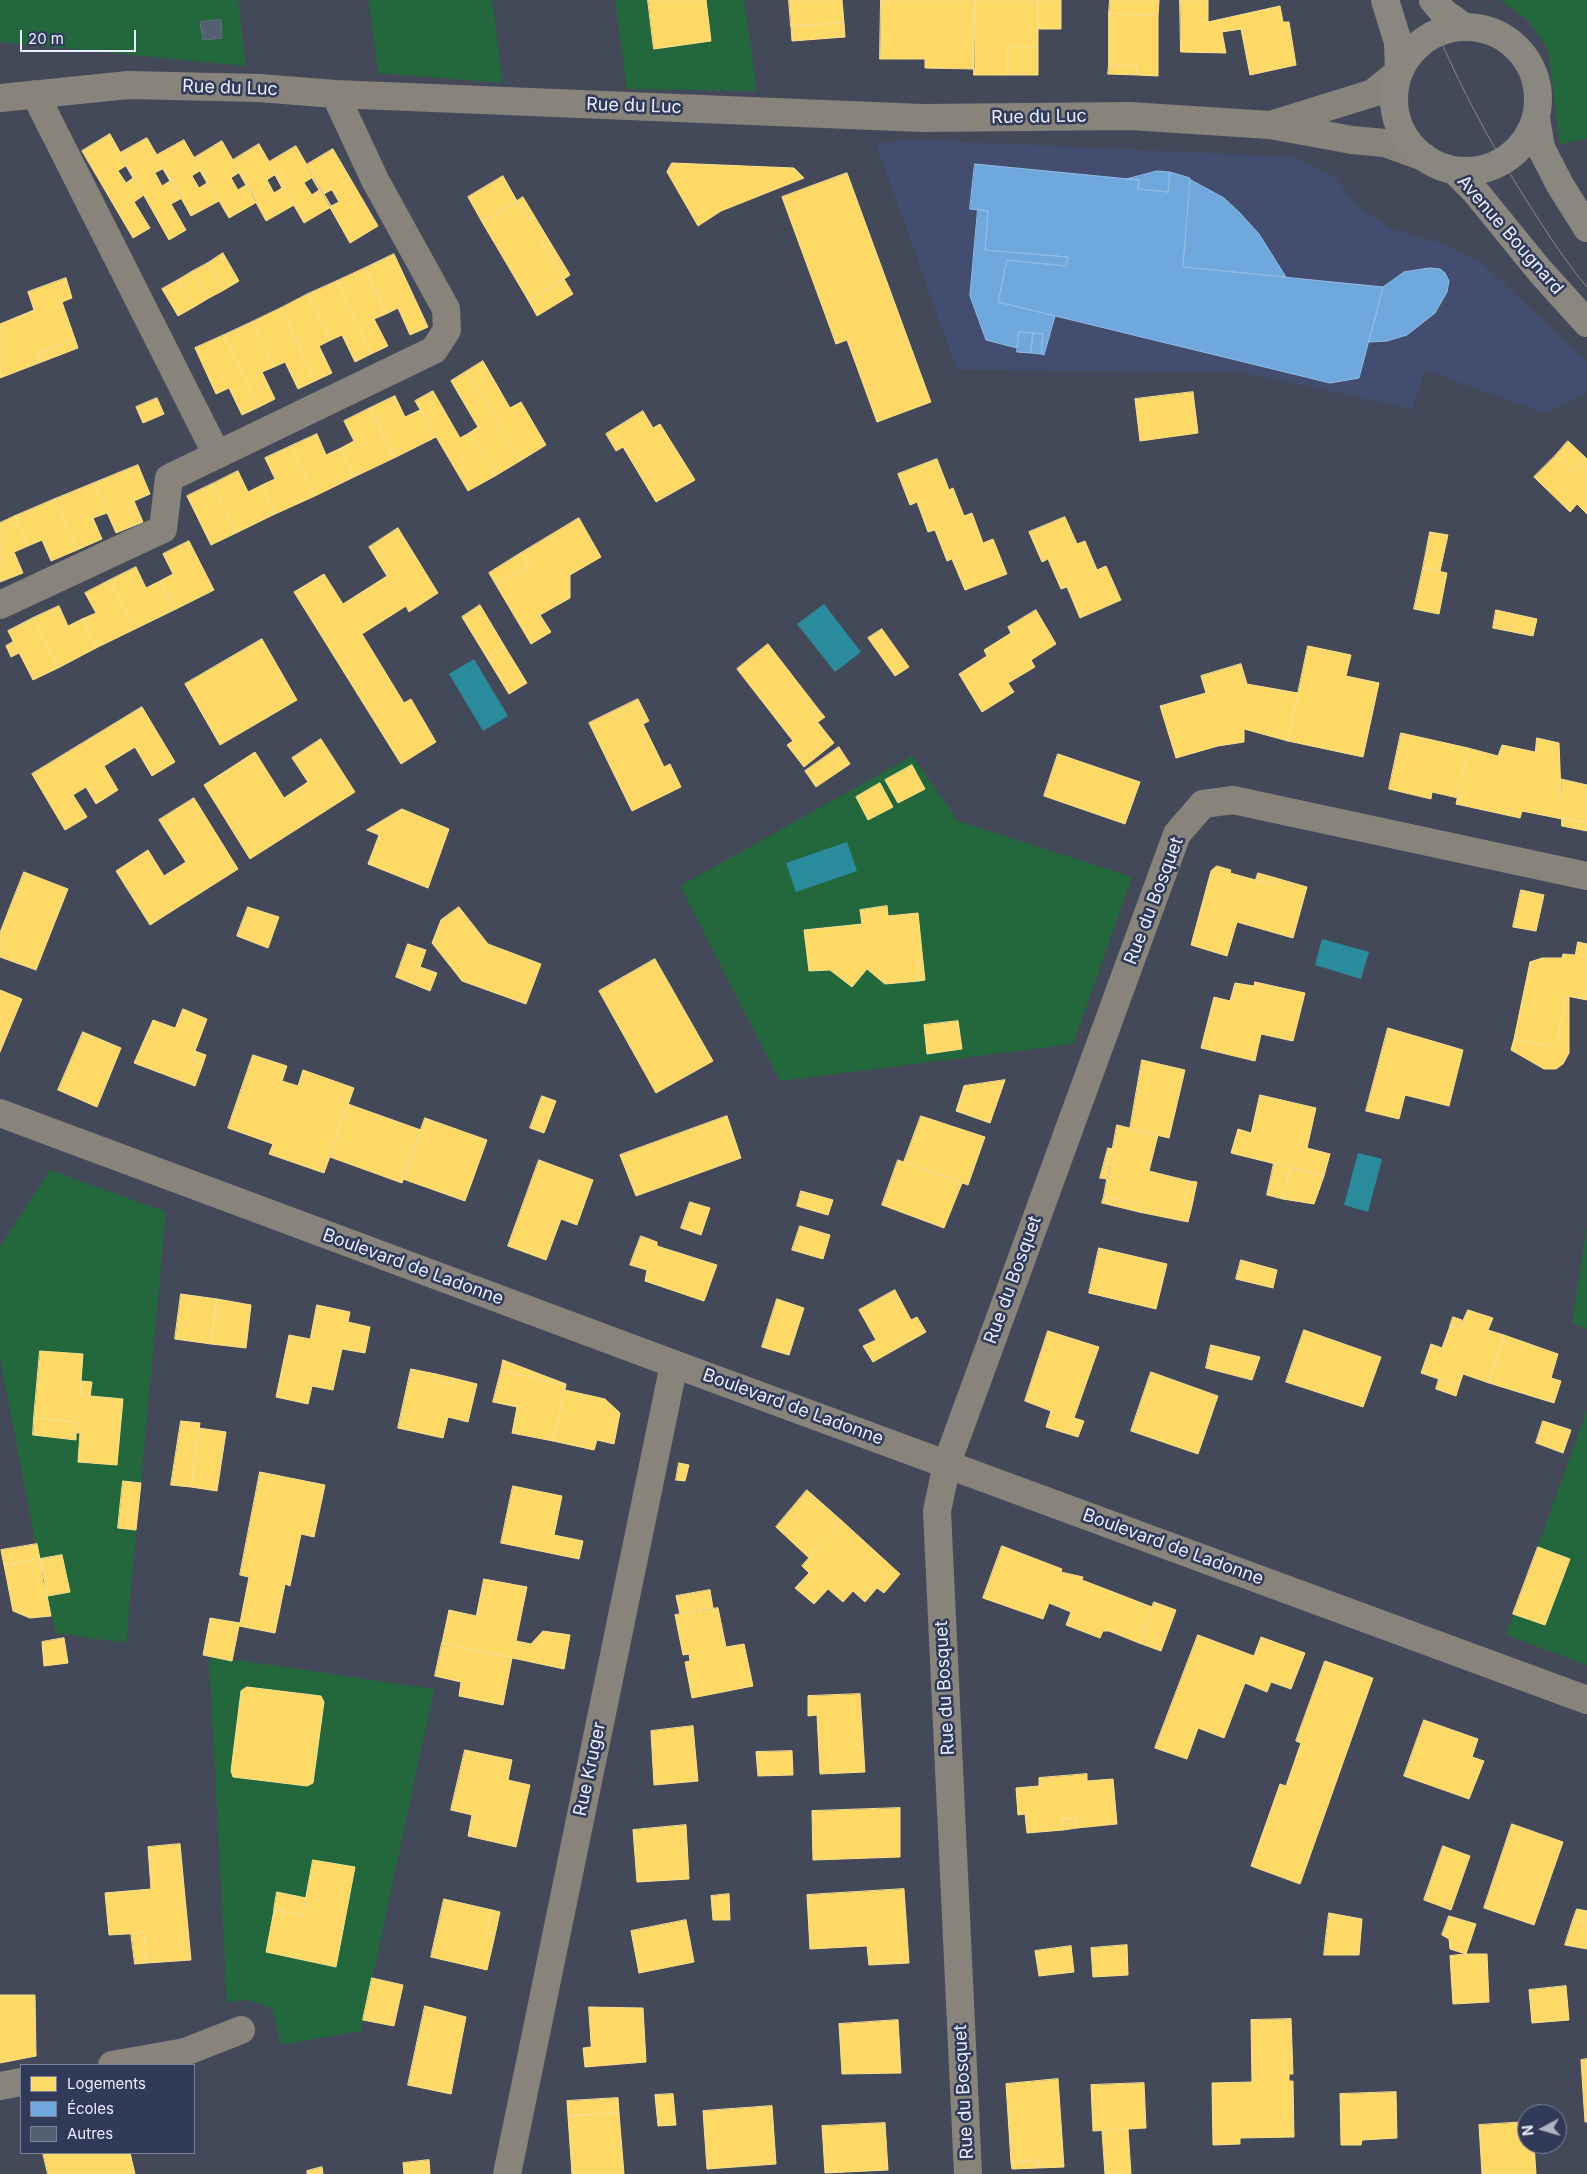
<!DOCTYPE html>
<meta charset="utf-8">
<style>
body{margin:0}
#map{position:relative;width:1587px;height:2174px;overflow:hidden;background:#44495a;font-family:Inter,sans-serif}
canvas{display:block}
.legend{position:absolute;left:20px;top:2064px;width:175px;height:90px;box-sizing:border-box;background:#313a58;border:1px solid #7a829a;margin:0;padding:6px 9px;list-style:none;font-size:15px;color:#e8eefd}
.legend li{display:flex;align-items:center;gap:10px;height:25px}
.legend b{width:25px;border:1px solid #7a829a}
.north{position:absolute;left:1517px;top:2104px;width:50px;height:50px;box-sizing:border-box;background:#313a58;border:1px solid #7a829a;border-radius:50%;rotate:264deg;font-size:14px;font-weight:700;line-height:20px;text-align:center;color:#e8eefd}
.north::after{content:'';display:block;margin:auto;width:18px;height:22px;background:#afb4c4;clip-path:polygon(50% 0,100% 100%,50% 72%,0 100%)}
.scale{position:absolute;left:20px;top:30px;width:116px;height:22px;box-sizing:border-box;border:2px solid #e8eefd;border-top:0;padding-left:6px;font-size:15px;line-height:18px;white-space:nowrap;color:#e8eefd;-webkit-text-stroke:4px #313a58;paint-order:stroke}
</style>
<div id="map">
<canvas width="1587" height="2174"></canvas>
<ul class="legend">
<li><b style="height:14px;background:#ffd966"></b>Logements</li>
<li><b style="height:14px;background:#6fa8dc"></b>Écoles</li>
<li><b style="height:14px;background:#526072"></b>Autres</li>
</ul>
<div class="north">N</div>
<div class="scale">20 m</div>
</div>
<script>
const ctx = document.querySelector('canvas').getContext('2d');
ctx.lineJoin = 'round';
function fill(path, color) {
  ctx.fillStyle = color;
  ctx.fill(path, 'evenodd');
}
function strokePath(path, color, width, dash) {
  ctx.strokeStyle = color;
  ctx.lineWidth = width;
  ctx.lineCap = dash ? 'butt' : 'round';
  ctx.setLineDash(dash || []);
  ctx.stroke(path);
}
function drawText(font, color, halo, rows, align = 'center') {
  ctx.font = font + ' Inter,sans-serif';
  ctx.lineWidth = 5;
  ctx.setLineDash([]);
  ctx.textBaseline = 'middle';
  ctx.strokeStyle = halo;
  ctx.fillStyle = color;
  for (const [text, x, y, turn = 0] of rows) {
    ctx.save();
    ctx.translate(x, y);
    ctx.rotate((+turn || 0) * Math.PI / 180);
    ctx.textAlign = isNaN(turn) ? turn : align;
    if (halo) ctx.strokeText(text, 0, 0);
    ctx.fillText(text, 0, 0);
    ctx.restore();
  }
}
const built = new Path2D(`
 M922 140 1293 157 1335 177 1357 206 1391 229 1440 243 1482 263 1587 362V392L1544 413 1425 370 1412 409 1238 371 957 370 876 143Z`);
const green = new Path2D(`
 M0 0H238L246 66 0 42Z
 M369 0H492L503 83 378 73Z
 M615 0H744L757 91 627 89Z
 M1500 0H1587V139L1560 144 1548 49 1528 20Z
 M912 756 958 821 1132 877 1073 1044 780 1081 680 886Z
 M50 1170 166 1212 126 1643 56 1633 43 1582 0 1358V1247Z
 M1587 1226V1329L1572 1323Z
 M1587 1410V1665L1506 1635Z
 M209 1656 434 1689 361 2031 281 2045 272 2008 248 2000 227 2002Z`);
const water = new Path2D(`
 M824 604 861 652 835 672 797 624Z
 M474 659 508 716 483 731 449 674Z
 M847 842 857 871 796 892 786 863Z
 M1322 939 1369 952 1361 979 1315 965Z
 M1358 1153 1382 1159 1368 1212 1344 1205Z`);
const homes = new Path2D(`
 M648 0H706L711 41 654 49Z
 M789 0H842L844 23 791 26Z
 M881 0H975V69L925 68V59H880Z
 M975 0H1038V47L1008 46V75H974Z
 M1038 0H1061V29H1038Z
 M1110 0H1159L1158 16 1109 13Z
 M1180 0H1208V22L1280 6 1283 22H1289L1296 65 1250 75 1241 29 1222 32 1226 53 1181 52Z
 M1109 13 1158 16V76L1137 75V66H1109Z
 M844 23 845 37 792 41 791 26Z
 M1008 46 1038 47V75H1008Z
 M1109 66H1137V75L1108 74Z
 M110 134 144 195 134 202 150 228 133 238 82 151ZM126 166 133 178 126 183 118 171Z
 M147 138 182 198 171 204 186 230 169 240 120 153ZM163 169 170 181 162 186 155 173Z
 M184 140 219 201 191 216 157 155ZM200 171 207 183 199 188 192 176Z
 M222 141 257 202 229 218 194 158ZM239 173 246 185 238 190 231 178Z
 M259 144 294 205 266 221 233 160ZM275 175 282 188 274 193 267 180Z
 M296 146 331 207 304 223 269 162ZM312 178 319 190 312 195 304 183Z
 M333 149 378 226 350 243 306 165ZM332 190 339 202 331 206 324 194Z
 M672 163 794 168 804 178 721 211 698 226 667 172Z
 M847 173 931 402 877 422 847 340 836 344 782 197Z
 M503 176 517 201 482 222 468 197Z
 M523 197 535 217 529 220 517 201Z
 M517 201 529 220 535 217 547 237 541 241 564 279 528 300 482 222Z
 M547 237 570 275 564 279 541 241Z
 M223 253 239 281 224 290 208 263Z
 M394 254 428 327 410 335 398 308 386 314 365 268Z
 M208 263 224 290 209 298 193 271Z
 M365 268 386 314 374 319 388 346 371 354 337 281Z
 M193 271 209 298 194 307 178 280Z
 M66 278 72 298 62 302 75 339 36 354 39 363 0 378V324L34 310 28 292Z
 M564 279 573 294 537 316 528 300Z
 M178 280 194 307 178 316 162 289Z
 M337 281 371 354 355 362 342 335 331 340 308 294Z
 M308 294 331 340 319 346 332 373 315 381 281 308Z
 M281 308 315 381 298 389 285 362 274 367 252 322Z
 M252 322 274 367 262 372 275 399 259 407 224 335Z
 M224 335 259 407 242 415 229 388 216 394 195 348Z
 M75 339 78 348 39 363 36 354Z
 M483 361 510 408 521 402 546 445 520 461 467 371Z
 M467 371 520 461 495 476 469 433 478 427 451 381Z
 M433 391 460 438 469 433 495 476 468 491 415 401Z
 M1193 392 1198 433 1140 441 1135 399Z
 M395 396 405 417 420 410 436 437 394 458 370 408Z
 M157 398 164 414 143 423 136 407Z
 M370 408 394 458 354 477 341 448 354 441 344 421Z
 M643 411 653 428 660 424 695 480 656 502 623 447 616 451 606 434Z
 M317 434 326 455 341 448 354 477 315 496 291 446Z
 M1568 441 1585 457 1571 472 1555 456Z
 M291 446 315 496 275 514 262 485 275 479 265 458Z
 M1555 456 1571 472 1585 457 1587 459V514L1577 504 1570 512 1534 477Z
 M937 459 949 490 953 488 964 516 972 513 983 543 993 539 1007 574 965 590 952 559 947 561 935 530 928 532 917 502 910 505 898 474Z
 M138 465 150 494 134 501 143 522 116 533 94 483Z
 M238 471 248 492 262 485 275 514 236 533 212 484Z
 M94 483 107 513 93 518 102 539 77 550 55 499Z
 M212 484 236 533 211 545 187 496Z
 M55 499 77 550 51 561 42 540 28 546 15 516Z
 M15 516 28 546 14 552 23 573 0 582V523Z
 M1065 517 1077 544 1085 541 1097 570 1106 566 1121 600 1080 618 1067 587 1061 589 1048 559 1042 562 1029 532Z
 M579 518 601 557 570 575V598L540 615 551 632 531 644 496 585 529 566 521 553Z
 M398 528 438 593 409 612 406 606 362 634 404 703 411 699 436 742 401 764 294 592 324 574 343 604 387 576 369 547Z
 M1430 532 1448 535 1440 571 1423 568Z
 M189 541 214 590 174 610 160 581 173 574 163 554Z
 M521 553 529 566 496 585 489 573Z
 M136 567 146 588 160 581 174 610 135 629 110 580Z
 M1423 568 1447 573 1439 614 1414 609Z
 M110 580 135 629 96 648 82 619 96 613 85 593Z
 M480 605 505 647 487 658 462 617Z
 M59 606 68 626 82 619 96 648 58 668 33 618Z
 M1036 610 1056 644 1031 660 1035 667 1008 683 1014 692 982 712 959 674 987 656 984 650 1011 633 1008 627Z
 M1496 610 1537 619 1533 636 1493 628Z
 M33 618 58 668 33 680 8 631Z
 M882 629 909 667 895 676 868 638Z
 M262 639 297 700 220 745 185 684Z
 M13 642 19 653 11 657 6 646Z
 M768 644 819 710 812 715 834 743 804 767 787 745 793 741 737 669Z
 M1308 646 1351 655 1346 676 1379 683 1363 757 1288 741Z
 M505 647 527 683 509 694 487 658Z
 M1241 664 1247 684 1298 693 1288 741 1244 729V742L1218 746 1176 758 1160 706 1206 693 1201 676Z
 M638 699 649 721 643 724 664 767 670 764 681 787 632 811 589 723Z
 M142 707 175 762 152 776 135 747 104 766 118 790 96 804 86 787 73 795 87 817 65 830 32 774Z
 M819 710 825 717 818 722 812 715Z
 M1401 733 1468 748 1458 798 1432 792 1431 799 1389 789Z
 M1537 738 1559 743 1562 819 1522 811 1520 818 1456 804 1468 748 1498 756 1502 745 1535 752Z
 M321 739 355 792 250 859 204 785 255 752 284 798 308 782 292 758Z
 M839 747 850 764 816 787 805 771Z
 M1058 754 1140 782 1125 824 1044 796Z
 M912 765 925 789 898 803 885 780Z
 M1561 779 1587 785V823L1562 818Z
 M880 783 893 807 868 820 856 797Z
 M194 798 238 869 150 925 116 871 148 850 164 876 186 862 159 820Z
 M402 809 449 829 428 888 368 864 379 835 367 830Z
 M1562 818 1587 823V831L1562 826Z
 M1217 866 1231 870 1230 873 1274 885 1276 878 1307 887 1293 938 1237 922 1227 956 1191 945 1211 871Z
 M24 872 68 889 36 970 0 957V933Z
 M1258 873 1276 878 1274 885 1256 880Z
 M1521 890 1544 895 1536 931 1513 927Z
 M887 906 888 916 918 913 923 962 917 963 919 981 885 984 867 969 852 987 830 970 809 971 804 930 862 924 860 910Z
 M248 907 279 917 268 948 237 936Z
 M459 907 488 944 541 964 526 1004 462 981 432 943 441 920Z
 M1578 942 1587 944V1000L1567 996 1557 1040 1547 1046 1514 1039 1530 962 1542 958H1562L1563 954 1575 955Z
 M408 944 426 950 420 967 437 973 430 991 396 977Z
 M655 959 713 1061 656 1093 599 991Z
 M923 962 925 980 919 981 917 963Z
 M1255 982 1305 993 1293 1041 1261 1034 1255 1061 1201 1048 1214 997 1230 1001 1235 983 1254 986Z
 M0 990 22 999 0 1052Z
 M1567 996 1569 997V1053L1563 1064 1556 1069H1544L1511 1050 1514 1039 1547 1046 1557 1040Z
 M183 1009 207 1019 192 1059 203 1064 195 1086 134 1063 153 1020 175 1028Z
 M958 1021 962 1049 927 1054 924 1025Z
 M1388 1028 1463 1050 1449 1106 1405 1095 1399 1119 1366 1111Z
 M83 1032 121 1048 97 1107 58 1090Z
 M195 1051 206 1055 203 1064 192 1059Z
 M253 1055 287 1066 282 1081 298 1086 303 1070 354 1088 324 1173 269 1154 273 1144 228 1128Z
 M1142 1060 1185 1070 1169 1138 1130 1129Z
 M1005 1080 990 1123 956 1111 964 1086Z
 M1260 1095 1316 1108 1307 1148 1330 1154 1324 1176 1231 1153 1238 1129 1251 1133Z
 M542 1096 556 1101 544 1133 530 1128Z
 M348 1104 421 1130 402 1183 330 1157Z
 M727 1116 741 1158 636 1196 620 1155Z
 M921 1116 985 1137 968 1185 904 1162Z
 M425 1118 487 1140 465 1201 403 1179Z
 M1117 1125 1158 1135 1149 1171 1189 1181 1184 1204 1192 1206 1188 1222 1139 1212 1140 1206 1104 1196Z
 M1108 1148 1113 1149 1108 1179 1100 1178Z
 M539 1160 593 1180 577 1225 561 1219 546 1260 508 1246Z
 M898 1160 962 1183 944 1228 882 1205Z
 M1274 1163 1290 1168 1283 1199 1267 1195Z
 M1290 1168 1324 1176 1314 1204 1283 1199Z
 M1189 1181 1197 1182 1192 1206 1184 1204Z
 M801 1191 833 1200 828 1215 797 1206Z
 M1104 1196 1140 1206 1139 1212 1102 1203Z
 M690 1202 710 1208 701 1235 681 1228Z
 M800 1226 830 1235 823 1259 792 1250Z
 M641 1236 657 1242V1246L717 1265 704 1301 645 1281 647 1270 630 1265Z
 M1099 1248 1167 1264 1156 1309 1089 1293Z
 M1241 1260 1277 1270 1273 1288 1236 1279Z
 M895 1290 911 1320 917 1317 926 1332 873 1362 863 1346 876 1340 859 1310Z
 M181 1294 217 1299 211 1344 175 1339Z
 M217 1299 251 1305 246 1348 211 1344Z
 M777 1299 804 1308 789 1355 762 1347Z
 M317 1305 350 1312 348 1322 370 1327 365 1353 342 1349 333 1390 312 1386 308 1404 276 1397 289 1335 310 1339Z
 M1468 1310 1493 1318 1488 1330 1504 1335 1489 1383 1463 1374 1459 1386 1421 1373 1431 1344 1442 1348 1450 1326 1459 1329Z
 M1453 1317 1462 1320 1459 1329 1450 1326Z
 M1304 1330 1381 1357 1363 1407 1286 1382Z
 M1048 1331 1099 1347 1074 1418 1084 1421 1078 1437 1046 1427 1051 1411 1025 1401Z
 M1504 1335 1558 1354 1551 1378 1561 1381 1554 1403 1489 1383Z
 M1211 1345 1260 1357 1252 1380 1206 1368Z
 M40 1351 83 1354 80 1395 123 1399 117 1465 78 1462 80 1433H75L76 1422 34 1418Z
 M503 1360 566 1384V1385L501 1371Z
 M411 1369 436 1374 435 1380 453 1384V1378L477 1384 468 1422 448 1417 443 1438 398 1428Z
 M501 1371 566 1385 553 1441 512 1433 517 1407 493 1402Z
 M1151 1372 1218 1396 1198 1454 1131 1431Z
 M436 1374 453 1378V1384L435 1380Z
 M1439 1379 1459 1386 1456 1396 1436 1389Z
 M81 1381 92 1382 90 1396 80 1395Z
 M565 1390 605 1399 620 1413 614 1444 597 1440 594 1450 553 1441Z
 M34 1418 76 1422V1440L33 1435Z
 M181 1421 200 1423 191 1487 171 1485Z
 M1543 1421 1571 1430 1563 1453 1536 1443Z
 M199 1428 226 1432 217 1491 191 1487Z
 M679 1463 689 1465 685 1481 676 1480Z
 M260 1472 325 1485 314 1537 301 1534 290 1586 285 1584 275 1633 239 1626 232 1661 203 1655 210 1618 240 1623 249 1577 240 1575Z
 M123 1481 141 1483 136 1530 118 1528Z
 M513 1486 562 1496 554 1535 583 1541 579 1559 501 1543Z
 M807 1490 842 1521 809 1558 776 1527Z
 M842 1521 900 1574 884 1593 877 1588 865 1602 853 1591 843 1602 828 1589 814 1604 795 1588 809 1573 802 1566Z
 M37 1544 40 1559 4 1565 1 1550Z
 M1002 1546 1062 1569 1061 1572 1083 1577 1082 1580 1152 1607 1139 1643 1109 1631H1103L1100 1638 1066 1625 1071 1612 1049 1603 1043 1619 983 1598Z
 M1538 1547 1570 1559 1545 1625 1513 1614Z
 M62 1555 70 1592 48 1596 43 1582 40 1559Z
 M40 1559 51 1616 30 1618 13 1611 4 1565Z
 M484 1579 527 1587 516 1641 531 1644 543 1631 570 1635 564 1669 442 1643 449 1610 476 1616Z
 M710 1590 713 1608 680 1614 676 1596Z
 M1154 1602 1176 1610 1161 1651 1139 1643Z
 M718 1608 726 1647 744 1644 753 1686 692 1698 685 1662 690 1661 689 1654 683 1655 675 1615Z
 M1198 1635 1254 1656 1261 1637 1305 1653 1291 1689 1271 1682 1267 1692 1245 1683 1224 1738 1198 1728 1187 1759 1155 1748Z
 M64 1638 68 1663 44 1666 42 1642Z
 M442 1643 512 1658 503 1705 459 1696 461 1682 435 1676Z
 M1325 1661 1373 1678 1300 1884 1251 1866 1280 1784 1286 1786 1301 1743 1296 1741Z
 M247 1687 321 1696 324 1702 313 1783 307 1786 233 1777 231 1771 241 1691Z
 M860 1694 865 1772 820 1774 817 1715 808 1716V1696Z
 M1424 1720 1478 1739 1472 1757 1484 1761 1469 1799 1404 1776Z
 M693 1726 698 1781 654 1785 651 1731Z
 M465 1750 512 1760 508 1780 530 1785 516 1847 468 1836 472 1815 451 1810Z
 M792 1751 793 1775 758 1776 756 1752Z
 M1087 1774V1781L1113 1779 1117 1824 1077 1828 1076 1818 1062 1820 1063 1830 1027 1833 1025 1814 1018 1815 1016 1788 1039 1786V1778Z
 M900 1808V1857L813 1860 812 1811Z
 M1076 1818 1077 1828 1063 1830 1062 1820Z
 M1512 1824 1563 1842 1534 1925 1484 1908Z
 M686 1825 689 1879 637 1882 633 1830Z
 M180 1844 191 1960 147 1963 144 1933 109 1935 105 1893 151 1889 148 1847Z
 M1443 1846 1470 1856 1451 1910 1424 1900Z
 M313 1860 355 1867 336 1967 266 1952 274 1910 302 1916Z
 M904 1889 909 1963 869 1965 867 1946 810 1949 807 1895Z
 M277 1892 306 1898 302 1916 274 1910Z
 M729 1894 730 1920H713L711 1896Z
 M444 1899 492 1910 487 1933 495 1935 487 1970 431 1957Z
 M1577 1909 1587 1911V1923L1573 1920Z
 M492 1910 500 1912 495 1935 487 1933Z
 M1329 1913 1362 1919 1359 1955H1324Z
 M1449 1916 1476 1924 1466 1954 1450 1949 1449 1939 1442 1935Z
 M686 1920 694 1962 639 1973 631 1931Z
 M1573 1920 1587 1923V1949L1565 1945Z
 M131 1933H144L147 1963 135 1964Z
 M1127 1945 1128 1975 1093 1977 1091 1948Z
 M1071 1946 1074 1972 1039 1976 1035 1951Z
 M1465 1954H1487L1489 2002 1453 2004 1450 1956Z
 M372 1978 403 1985 394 2026 363 2020Z
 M1566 1986 1569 2020 1532 2023 1529 1990Z
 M0 1995H35L36 2056 0 2063Z
 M425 2006 466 2017 451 2094 408 2085Z
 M589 2007 643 2008 646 2062 585 2067 583 2048 591 2047Z
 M1291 2019 1293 2074H1289V2081H1293L1294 2137 1240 2138V2144L1213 2145 1212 2083 1252 2082 1251 2020Z
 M898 2020 901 2073 842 2074 839 2024Z
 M1587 2059V2122H1585L1581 2060Z
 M1058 2079 1064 2167 1038 2168V2160L1011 2162 1006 2084Z
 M1144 2083 1146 2128 1093 2131 1091 2085Z
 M1396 2092 1397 2138 1362 2140 1361 2145H1341L1340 2094Z
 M673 2094 676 2125 658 2126 655 2095Z
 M618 2098 619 2113 568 2116 567 2101Z
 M772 2106 776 2164 707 2169 703 2111Z
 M619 2113 624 2174H572L568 2116Z
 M1527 2122V2144H1534L1536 2174H1482L1479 2125Z
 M885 2123 888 2170 825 2173 822 2126Z
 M1128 2129 1131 2174H1105L1102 2131Z
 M43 2153H130L135 2174H48Z
 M429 2160 430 2174H404L403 2163Z
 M1038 2160V2168L1012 2169 1011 2162Z
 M322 2167 323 2174H307V2171Z`);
const schools = new Path2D(`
 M975 164 1139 180 1138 189 1168 192 1170 172 1190 178 1183 267 1383 287 1359 378 1330 383 998 302 1007 260 1066 266 1068 257 985 250 988 211 970 209Z
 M1157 171 1170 172 1168 192 1138 189 1139 180 1127 179Z
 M1191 180 1224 198 1240 213 1259 234 1286 277 1183 267Z
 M978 209 988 211 985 250 1068 257 1066 266 1007 260 998 302 1055 316 1044 355 1041 354 1043 334 1019 332 1017 348 986 340 970 296Z
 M1430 268 1440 269 1445 273 1449 281 1447 292 1435 313 1407 335 1387 341 1369 342 1383 287 1404 272Z
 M1019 332 1033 333 1031 353 1017 352Z
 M1033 333 1043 334 1041 354 1031 353Z`);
const building = new Path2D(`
 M221 20 222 38 203 40 200 22Z`);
const street = new Path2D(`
 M1399 72 1373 93 1270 125 1352 140 1385 143 1424 157
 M35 94 217 455
 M0 98 128 85 259 88 335 94 922 118 1130 116 1270 125
 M0 605 163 529 169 478 434 350 447 330 446 309 375 180 335 94
 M0 1113 674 1364 1587 1700
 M112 2065 185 2052 241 2030
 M0 2086 21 2082
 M507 2174 674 1364
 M968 2174 937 1511 947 1463 1177 834 1203 804 1233 800 1587 876`);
const secondary = new Path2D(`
 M1385 0 1398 42 1399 72
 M1433 0 1443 12 1463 26
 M1394 99a72 72 0 1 1 144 0a72 72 0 1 1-144 0Z
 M1536 118 1541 148 1560 185 1587 228
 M1454 170 1474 190 1540 271 1587 323`);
const tram = new Path2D(`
 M1424 0C1452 73 1488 140 1530 206 1548 234 1565 261 1587 287`);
const streetNames = [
 ["Rue du Luc",230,88,2],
 ["Rue du Luc",634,106,2],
 ["Rue du Luc",1039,117,-1],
 ["Avenue Bougnard",1510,235,49],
 ["Rue du Bosquet",1154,901,-69],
 ["Boulevard de Ladonne",413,1267,20],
 ["Rue du Bosquet",1013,1280,-70],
 ["Boulevard de Ladonne",793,1407,20],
 ["Boulevard de Ladonne",1173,1547,20],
 ["Rue du Bosquet",945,1688,-93],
 ["Rue Kruger",590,1769,-78],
 ["Rue du Bosquet",964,2092,-93]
];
fill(built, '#424d70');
fill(green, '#23683d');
fill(water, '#2a8b9c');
fill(homes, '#ffd966');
strokePath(homes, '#f8df93', 1);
fill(schools, '#6fa8dc');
strokePath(schools, '#93bde6', 1);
fill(building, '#526072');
strokePath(building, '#68707d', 1);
strokePath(street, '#88847c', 28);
strokePath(secondary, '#8a8780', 28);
strokePath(tram, '#888889', 1);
drawText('18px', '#e8eefd', '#313a58', streetNames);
</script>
